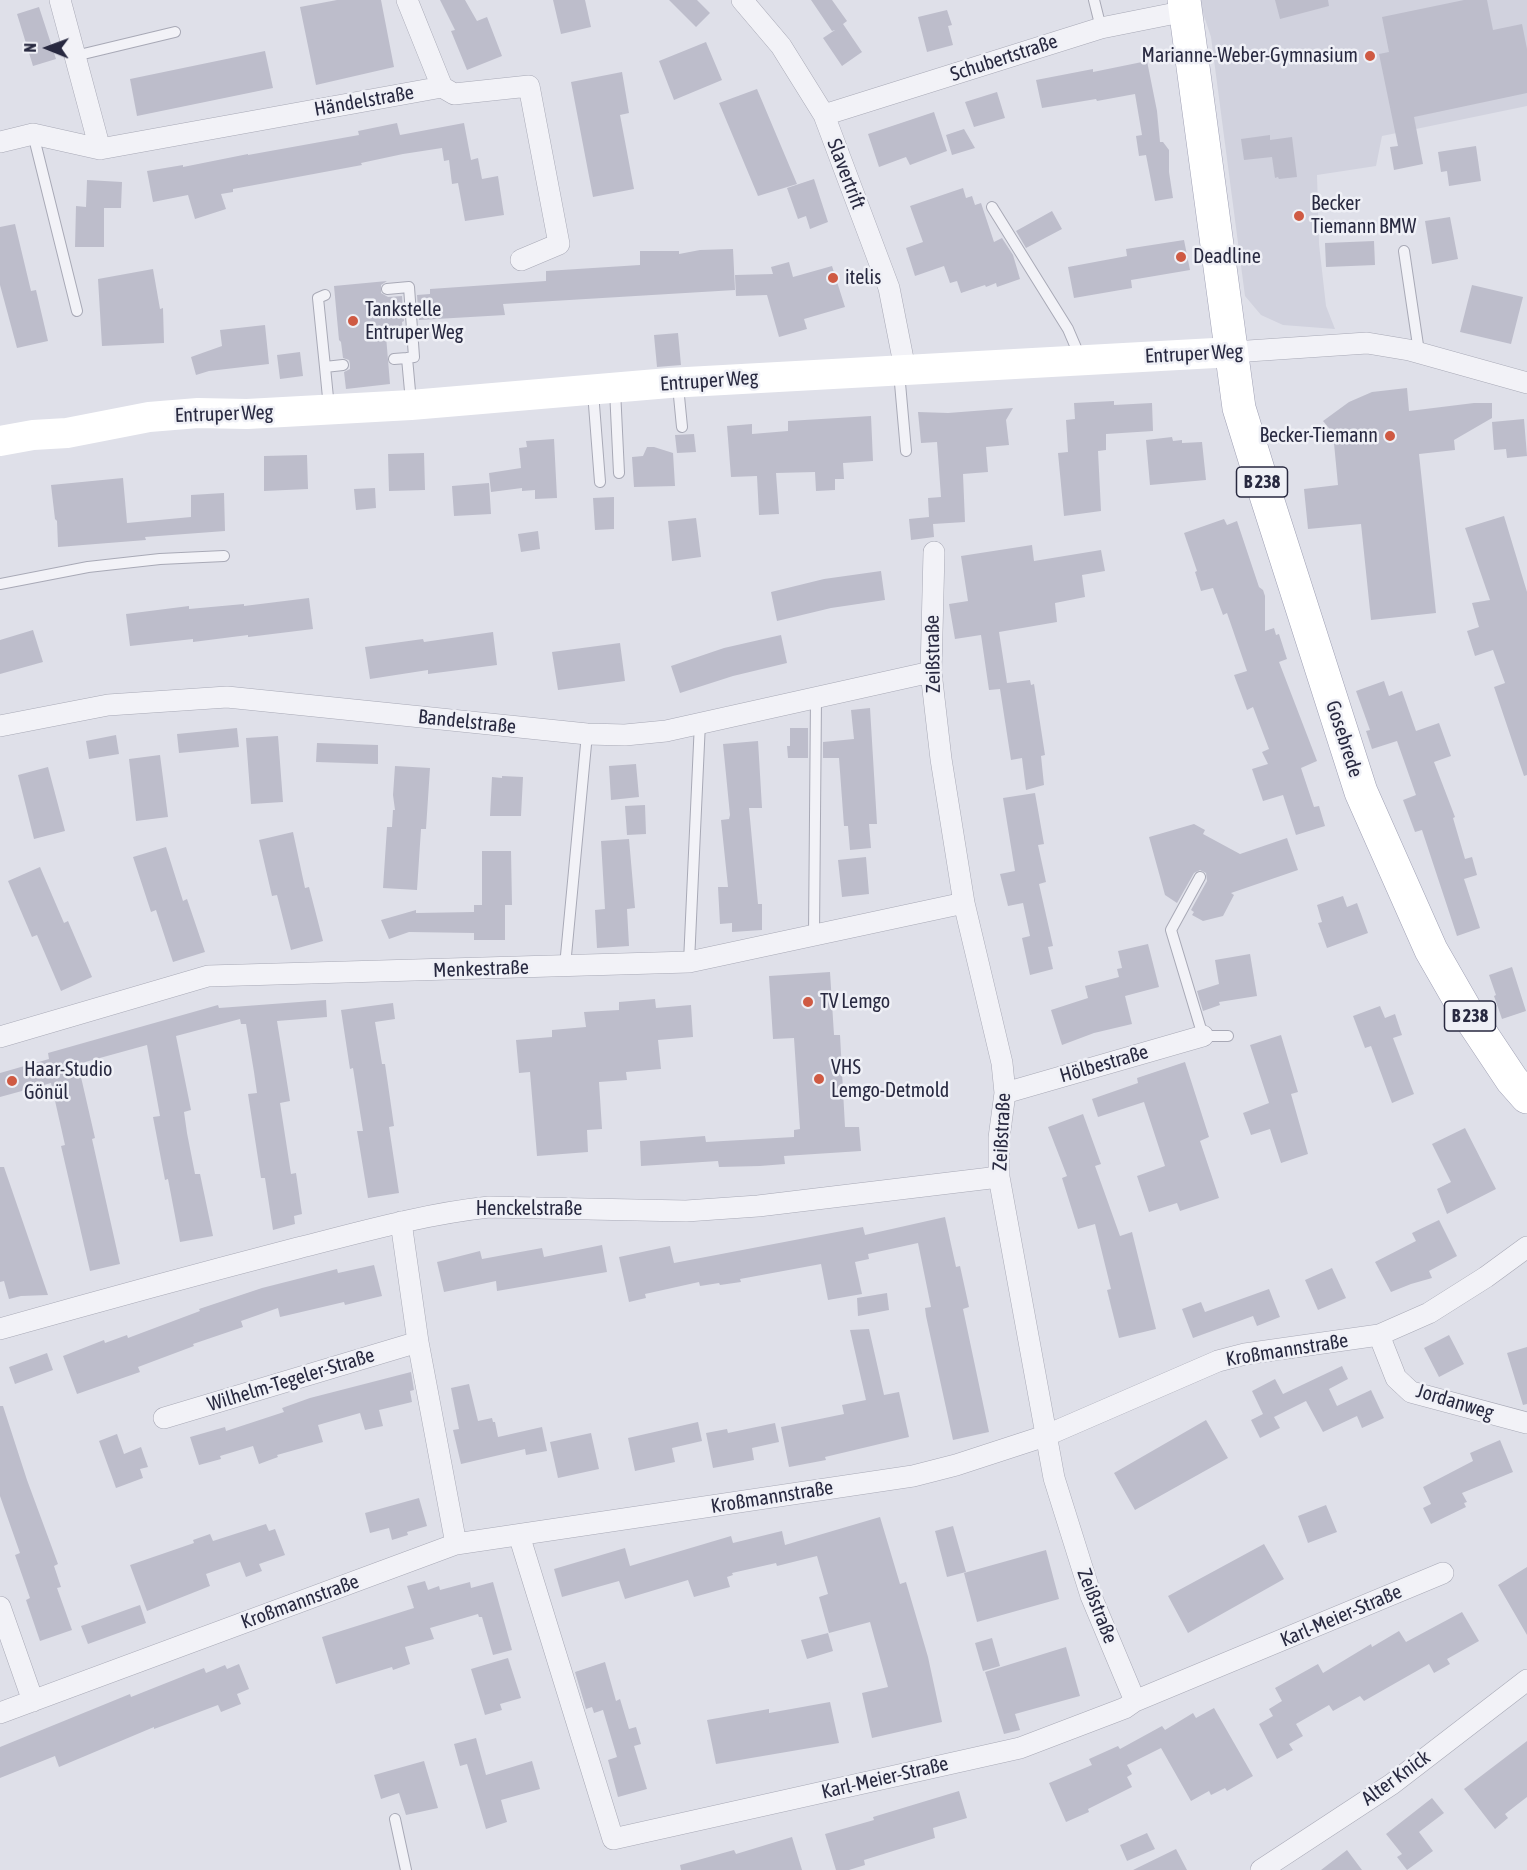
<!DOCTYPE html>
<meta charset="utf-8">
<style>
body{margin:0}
#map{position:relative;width:1527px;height:1870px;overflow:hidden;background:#dfe0e9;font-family:"Asap Condensed",sans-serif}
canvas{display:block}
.north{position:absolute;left:18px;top:18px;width:60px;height:60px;-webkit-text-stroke:4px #eff0f6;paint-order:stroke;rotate:271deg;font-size:16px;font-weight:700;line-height:24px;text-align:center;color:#282940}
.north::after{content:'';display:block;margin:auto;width:21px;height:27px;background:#282940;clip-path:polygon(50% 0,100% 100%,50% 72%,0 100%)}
</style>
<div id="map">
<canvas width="1527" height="1870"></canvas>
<div class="north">N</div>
</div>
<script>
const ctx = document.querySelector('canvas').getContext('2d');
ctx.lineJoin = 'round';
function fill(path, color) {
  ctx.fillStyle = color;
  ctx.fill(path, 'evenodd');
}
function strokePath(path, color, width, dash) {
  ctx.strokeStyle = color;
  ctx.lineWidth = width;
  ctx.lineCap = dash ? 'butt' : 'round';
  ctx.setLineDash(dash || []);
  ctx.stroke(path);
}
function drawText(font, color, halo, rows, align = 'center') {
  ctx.font = font + ' "Asap Condensed",sans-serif';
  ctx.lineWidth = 5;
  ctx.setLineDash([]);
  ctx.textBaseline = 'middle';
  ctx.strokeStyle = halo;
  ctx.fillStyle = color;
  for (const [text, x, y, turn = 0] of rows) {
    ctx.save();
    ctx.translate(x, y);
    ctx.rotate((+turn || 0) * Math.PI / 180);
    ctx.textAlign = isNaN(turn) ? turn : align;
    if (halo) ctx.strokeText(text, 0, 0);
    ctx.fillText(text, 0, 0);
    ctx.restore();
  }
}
const built = new Path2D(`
 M1202 0H1527V106L1382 136 1376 166 1317 175 1319 244 1326 306 1335 329 1283 325 1261 315 1245 296 1211 37 1199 1Z`);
const building = new Path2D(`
 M337 0H381L394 67 316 85 300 7Z
 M440 0H465L477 21 487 17 502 56 467 70 451 31 455 30Z
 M553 0H585L591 27 561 34Z
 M669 0H697L710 13 696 27Z
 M811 0H832L847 21 843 24 862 52 842 66 823 38 835 30 832 31Z
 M1275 0H1328L1329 6 1280 19Z
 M1464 0H1487L1493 30 1522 24 1527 49V93L1414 117 1423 164 1394 170 1390 147 1398 146 1379 54 1389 52 1382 17Z
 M39 7 56 59 33 66 17 14Z
 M947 10 952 25 948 26 953 45 927 52 918 17Z
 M706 42 722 80 674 100 659 61Z
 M265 51 273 88 137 116 130 79Z
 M1147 61 1157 111 1160 142H1163L1169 150V172L1173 198 1155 201 1146 155 1139 156 1136 136 1142 135 1135 94 1097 101 1096 99 1042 108 1036 80 1093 69V72Z
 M622 72 629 113 620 115 634 189 593 197 571 82Z
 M757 89 797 184 758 196 719 103Z
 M997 92 1005 118 974 127 965 102Z
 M934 112 947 151 910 165 906 157 879 167 868 134Z
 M397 123 400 135 464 123 471 160 478 158 482 179 498 176 504 215 465 221 458 183 452 184 449 160 444 161 442 148 403 154 361 163 362 165 233 189V192L221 194 226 209 195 219 188 195 153 202 147 171 183 165V167L248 154V155L359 135 358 131Z
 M964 129 975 148 952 155 946 135Z
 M1270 135V140L1292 137 1297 177 1279 179 1278 177 1275 178 1272 157 1244 160 1241 139Z
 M1476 146 1481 181 1449 186 1447 171 1441 172 1438 152Z
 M814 179 828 222 810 229 806 216 798 219 787 188Z
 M87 180 122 182 121 208H104V247H75L76 206 86 207Z
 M963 188 966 198 972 196 975 205 981 203 994 242 1002 238 1013 255 1020 279 997 287 996 283 986 287 985 285 961 293 957 281 950 283 944 266 915 276 906 248 923 242 910 206Z
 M1052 211 1062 229 1026 248 1016 231Z
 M1450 217 1458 259 1432 264 1425 221Z
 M15 224 31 291 36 290 48 341 17 348 0 285V227Z
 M1184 240 1190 270 1131 280 1132 288 1074 298 1068 267 1127 256 1126 249Z
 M1374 241 1375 265 1326 267 1325 243Z
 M733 249 735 290 503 304 505 315 419 320 417 295 430 294V289L546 281V271L640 265V251H679V254L700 250Z
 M789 262 793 277 832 266 845 307 804 319 807 329 779 337 767 295 736 296 735 275 773 274 771 267Z
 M153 269 160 309 163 308 164 343 102 346 98 279Z
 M387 281 381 285V293L388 297 402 296 404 321 402 322 403 335 386 336 390 384 346 389 344 372 350 369V364L349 360 343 358 341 342 339 340 334 286Z
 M1472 285 1523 297 1511 344 1460 332Z
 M265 325 269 364 209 371 196 375 191 357 222 346 220 330Z
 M678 333 681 365 657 367 654 335Z
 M300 352 303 376 280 379 277 355Z
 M1407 388 1409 411 1474 403H1492V418L1454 440 1455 450 1419 454 1436 613 1371 620 1361 524 1308 529 1304 489 1338 485 1333 433 1323 421 1349 402 1372 392Z
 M1114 401V405L1152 403 1153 431 1106 434V450L1098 451 1101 511 1064 516 1058 453 1068 452 1066 420 1075 419 1074 403Z
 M1013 408 1006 420 1009 445 986 447 988 472 963 474 965 522 933 524 934 537 911 540 909 519 929 517 928 498 941 497 937 442 921 443 918 412 948 413Z
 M871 416 873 461 843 463 844 479H835V490L816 491 815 472 776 473 779 514 759 515 757 476 731 477 727 426 752 424V434L788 431V421Z
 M1524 419 1527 456 1507 458 1506 449 1494 450 1492 422Z
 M694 434 696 452 677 453 675 435Z
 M1172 437 1173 441 1182 440V443L1202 442 1206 480 1150 485 1146 440Z
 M554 439 557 498 535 499V490L522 491V488L491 492 489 473 521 468 519 448 527 447 526 441Z
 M647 447H654L673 453 675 486 634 487 632 457 643 456Z
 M424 453 425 490 389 491 388 454Z
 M307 455 308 489 264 491V456Z
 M123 478 127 523 191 517V495L224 493 225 531 145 537 146 540 58 547 57 521 55 519 51 485Z
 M489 483 491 514 454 516 452 486Z
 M375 488 376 508 356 510 354 489Z
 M614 497V529L595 530 593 498Z
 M1504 516 1527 592V775L1524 776 1494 687 1505 683 1493 650 1475 656 1467 631 1479 627 1472 603 1490 600 1465 528Z
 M696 518 701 557 672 561 668 521Z
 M1224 519 1227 525 1237 521 1259 587 1263 590 1265 596V631L1274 628 1276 635 1279 634 1287 659 1279 662 1317 761 1301 768 1314 807 1319 806 1325 826 1296 835 1283 795 1263 801 1252 769 1268 764 1262 752 1269 749 1253 707 1247 710 1234 675 1247 671 1227 613 1223 615 1213 588 1201 591 1195 572 1197 571 1184 533Z
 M538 531 540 549 521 552 518 534Z
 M1032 545 1034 561 1101 550 1105 571 1082 575 1085 597 1055 603 1057 622 999 632 1007 683 1030 680 1031 685 1034 684 1045 755 1041 756 1044 785 1026 790 1022 758 1011 760 1000 689 989 690 981 635 955 639 949 604 968 601 961 556Z
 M881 571 885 600 831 608 777 621 771 592 824 579Z
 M309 598 313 629 248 637V635L193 642V639L130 646 126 614 189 606V609L244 604V606Z
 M33 630 43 662 0 674V640Z
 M493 632 497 665 428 674V670L370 679 365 647 423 639 424 642Z
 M781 635 787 663 733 676 680 693 671 666 724 648Z
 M620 643 625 681 558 690 552 652Z
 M1384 681 1389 696 1402 691 1416 731 1439 723 1451 756 1434 762 1455 817 1453 818 1465 859 1472 857 1477 875 1464 879 1480 928 1457 936 1422 830 1415 832 1403 800 1416 795 1397 741 1372 749 1366 731 1370 730 1356 691Z
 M870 708 877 824H869L871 848 850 850 848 826H844L839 758H823V742L854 739 851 710Z
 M237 728 239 747 179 753 177 734Z
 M790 728H808V758H788L787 746H790Z
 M116 735 119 754 89 759 86 741Z
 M278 736 283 802 251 804 246 738Z
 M758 741 762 808H749L758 904H762V930L732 932V923L720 924 718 887H728L721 820 729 819 730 815 723 744Z
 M317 743 378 745V764L316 762Z
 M160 755 168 817 136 821 129 759Z
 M636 764 639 797 611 800 609 766Z
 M395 766 430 768 426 829H421L417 890 383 888 387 827H392L393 810H395L393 795Z
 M48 767 65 831 34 839 18 775Z
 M502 776 523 777 521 816H490L492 777 502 778Z
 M1035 793 1044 844 1038 845 1046 882 1039 884 1053 946 1048 947 1053 969 1030 975 1022 938 1030 936 1023 903 1008 906 1000 874 1015 871 1003 798Z
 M645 805 646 834 627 835 625 806Z
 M1194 824 1205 830 1203 834 1240 854 1287 838 1298 870 1231 893 1234 895 1223 916 1203 921 1192 915 1194 912 1191 910 1207 881 1206 873 1200 870 1194 873 1177 903 1165 895 1149 837Z
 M293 832 305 888 309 887 323 941 291 950 277 895 272 896 259 840Z
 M629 839 635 908 627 909 629 946 597 948 595 910 605 909 601 841Z
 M166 847 183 901 187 899 205 952 173 962 156 910 151 912 133 857Z
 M482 851H511L512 905H505V940H474V933L409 932 389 939 381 920 416 910V913L474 912V905H482Z
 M866 857 869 894 842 897 838 860Z
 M40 867 64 923 68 921 92 977 61 991 37 935 32 937 8 881Z
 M1343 896 1347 907 1357 903 1368 933 1327 948 1318 923 1322 922 1317 905Z
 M1148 944 1159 987 1125 996 1132 1024 1094 1033 1062 1045 1051 1010 1088 998 1085 986 1119 977 1117 969 1122 968 1118 951Z
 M1250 954 1257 996 1219 1002 1220 1005 1203 1011 1197 991 1219 984 1215 960Z
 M1512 967 1526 1011 1502 1019 1494 996 1496 995 1489 975Z
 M830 972 834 1035H840L845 1127H859L861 1151 784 1156 785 1164 760 1166 719 1167 718 1161 641 1166 640 1141 705 1136 706 1142 794 1137V1130L800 1129 794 1038 773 1039 769 976Z
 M655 999 656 1008 691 1005 693 1037 658 1040 661 1069 626 1072 627 1080 599 1082 602 1129 587 1130 588 1152 537 1156 530 1072 519 1073 516 1040 552 1037V1030L586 1027 584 1012 619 1010V1002Z
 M326 1000 327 1017 277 1021 290 1101 280 1103 291 1174 296 1173 302 1214 294 1216 295 1224 273 1230 265 1178H261L248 1094 257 1093 254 1072 246 1024H241L240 1019 176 1036 191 1110 184 1112 187 1133 195 1174H200L213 1236 180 1242 168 1179 165 1180 153 1117 160 1116 147 1045 78 1064 95 1138 92 1139 120 1264 90 1271 61 1146 65 1145 51 1083 0 1097V1073L49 1059 48 1053 218 1005 219 1008Z
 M393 1003 395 1019 375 1022 382 1064H385L394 1126 389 1127 399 1193 368 1198 357 1131H363L353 1068 350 1069 341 1010Z
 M1380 1006 1385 1018 1395 1014 1402 1035 1393 1038 1414 1094 1392 1103 1371 1046 1365 1048 1353 1016Z
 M1281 1035 1298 1092 1291 1094 1308 1154 1281 1163 1270 1129 1251 1135 1243 1113 1269 1103 1250 1045Z
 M1185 1062 1209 1137 1200 1141 1219 1198 1180 1211 1177 1203 1149 1212 1137 1176 1165 1166 1144 1102 1098 1117 1092 1099 1138 1083 1137 1078Z
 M1083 1114 1101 1164 1095 1166 1120 1236 1132 1232 1156 1329 1119 1338 1107 1290 1111 1289 1095 1224 1078 1229 1062 1178 1067 1176 1048 1127Z
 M1465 1128 1496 1189 1447 1214 1437 1189 1451 1182 1432 1144Z
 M0 1167H4L48 1295 21 1296 9 1299 4 1281 0 1282Z
 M945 1217 956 1267 960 1266 969 1307 963 1309 989 1432 953 1440 926 1316 925 1308 931 1307 918 1243 868 1254 869 1259 855 1262 862 1294 828 1300 821 1264 740 1279 741 1282 720 1285 719 1283 700 1286 699 1282 645 1294 646 1298 629 1302 619 1257 670 1246 674 1263 863 1227 865 1235Z
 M1439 1220 1457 1256 1429 1271 1432 1278 1411 1284 1391 1292 1375 1262 1416 1241 1412 1233Z
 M602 1245 607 1272 497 1291 496 1281 444 1292 437 1262 480 1251 482 1259 542 1248 544 1257Z
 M374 1265 382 1296 345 1305 344 1302 280 1317 278 1308 241 1321 243 1327 193 1344 194 1346 138 1367 140 1372 77 1394 63 1356 104 1340 105 1343 127 1335 128 1338 200 1311 199 1309 262 1288 337 1269 338 1273Z
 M1332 1268 1346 1298 1318 1310 1305 1280Z
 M1269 1289 1280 1317 1257 1326 1253 1316 1193 1338 1182 1309 1201 1302 1205 1312Z
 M887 1293 889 1310 858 1316 857 1298Z
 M869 1329 884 1395 899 1392 909 1437 825 1457 826 1460 789 1467 781 1427 844 1414 842 1405 866 1400 850 1330Z
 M1449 1335 1464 1364 1439 1377 1424 1348Z
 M1527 1347V1404L1523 1405 1507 1353Z
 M47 1353 53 1370 15 1384 9 1367Z
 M1342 1366 1348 1379 1329 1389 1337 1406 1371 1390 1384 1418 1362 1428 1357 1416 1323 1432 1306 1401 1274 1417 1280 1428 1260 1438 1251 1420 1263 1414 1252 1391 1275 1379 1283 1394Z
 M411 1372 414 1390 410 1391 412 1402 379 1410 383 1426 365 1430 360 1413 318 1425 323 1442 277 1455 278 1457 259 1464 253 1446 220 1456 221 1459 199 1465 190 1437 225 1427 226 1431 284 1412 282 1408 310 1398Z
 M469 1384 478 1421 492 1418 493 1422H495L498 1437 542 1427 547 1451 526 1455 525 1449 461 1464 453 1430 459 1429 451 1388Z
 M0 1406H3L27 1480 58 1564 54 1566 61 1587 57 1588 72 1630 40 1641 26 1600 30 1598 15 1555 20 1553 0 1496Z
 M1206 1420 1228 1458 1135 1510 1114 1473Z
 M698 1422 702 1441 672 1448 675 1462 635 1471 628 1438Z
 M775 1423 779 1442 752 1448 754 1460 713 1468 706 1433 727 1429 728 1433Z
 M591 1433 599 1469 558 1478 550 1442Z
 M117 1434 124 1454 141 1447 148 1467 140 1469 143 1478 116 1488 99 1441Z
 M1500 1440 1513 1472 1462 1493 1467 1502 1464 1503 1466 1507 1431 1524 1423 1508 1431 1504 1423 1487 1473 1461 1470 1453Z
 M419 1498 427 1526 407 1532 408 1535 392 1540 389 1528 370 1533 365 1513Z
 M1326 1505 1337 1532 1308 1543 1298 1516Z
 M880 1517 900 1584 906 1582 928 1657 942 1722 872 1738 862 1693 888 1687 870 1622 829 1633 819 1597 828 1594 817 1556 777 1566 776 1563 732 1573 733 1575 727 1577 730 1587 694 1597 688 1580 625 1599 619 1581 562 1597 554 1569 625 1548 630 1566 731 1536 733 1543 782 1531 785 1545Z
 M266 1524 269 1531 275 1529 285 1555 259 1564 262 1571 246 1577 240 1562 206 1574 210 1586 147 1611 130 1565 194 1543 193 1540 210 1534 213 1541Z
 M953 1526 966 1572 947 1577 935 1531Z
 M1264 1544 1284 1579 1188 1633 1168 1596Z
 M1046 1550 1059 1599 977 1622 964 1573Z
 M1527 1567V1635L1498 1585Z
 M425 1581 428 1590 439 1586 440 1590 470 1582 471 1588 493 1582 512 1650 493 1655 482 1617H479L478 1614 430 1628 434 1639 405 1647 410 1664 393 1670 392 1667 336 1684 322 1637 414 1608 407 1586Z
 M140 1605 146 1623 88 1644 81 1626Z
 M1462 1612 1479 1641 1447 1659 1450 1664 1434 1673 1429 1664 1364 1701 1360 1696 1333 1711 1329 1705 1296 1724 1303 1736 1289 1744 1293 1750 1277 1759 1259 1724 1273 1716 1269 1709 1282 1701 1275 1688 1318 1664 1323 1673 1371 1644 1372 1647 1399 1631 1406 1642Z
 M828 1633 833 1651 807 1659 801 1640Z
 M992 1638 1000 1666 983 1671 975 1643Z
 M1066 1647 1080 1696 1015 1714 1020 1730 1004 1734 985 1672Z
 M508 1658 521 1698 500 1704 502 1710 485 1715 471 1669Z
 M605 1662 616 1701 620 1699 629 1729 636 1727 641 1744 634 1746 647 1789 618 1797 608 1760 617 1757 603 1710 594 1713 592 1707 586 1709 575 1672Z
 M239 1664 249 1689 237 1694 241 1704 221 1712 218 1705 154 1729V1727L59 1767 55 1756 0 1778V1747L130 1694 131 1697 204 1668 206 1673 225 1665 227 1669Z
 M830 1702 839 1743 716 1764 707 1720 769 1709V1713Z
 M1214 1708 1253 1776 1227 1791 1225 1788 1211 1795 1209 1791 1191 1801 1161 1748 1127 1765 1132 1774 1127 1777 1132 1787 1088 1809 1089 1812 1066 1822 1049 1783 1092 1765 1089 1759 1118 1746 1120 1749 1162 1726 1165 1730 1193 1713 1196 1718Z
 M476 1738 486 1775 532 1761 540 1789 501 1800 507 1822 486 1829 467 1764 460 1766 454 1744Z
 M1527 1741V1797L1505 1814 1508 1818 1495 1829 1464 1789Z
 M424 1761 438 1808 406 1815 399 1793 381 1799 374 1775Z
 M959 1791 967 1818 933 1828 935 1838 864 1860 865 1865 849 1870H836L825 1834 874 1820 873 1817Z
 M1432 1798 1444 1813 1419 1832 1433 1851 1407 1870 1397 1857 1402 1854 1386 1834Z
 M1147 1833 1155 1849 1127 1861 1120 1845Z
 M792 1837 802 1870H681L680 1865 734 1850 736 1854Z
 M1176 1849 1187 1870H1133Z
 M1347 1850 1362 1870H1321Z`);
const service = new Path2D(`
 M1094 0 1101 28
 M75 56 175 32
 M33 134 77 311
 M992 207 1068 329 1080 357
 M1404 251 1419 352
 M387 289 409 287 414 357 407 358
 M394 359 407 358 411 402
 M325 367 318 298 325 295
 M899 372 906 451
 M678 386 682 427
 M615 390 619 473
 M593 392 600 482
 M329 408 325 367 343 365
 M0 584 88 567 160 559 224 556
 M1200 877 1171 930 1203 1036H1228
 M814 935 816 698
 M689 962 700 722
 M565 966 587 734
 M395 1819 406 1870`);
const minor = new Path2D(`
 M60 0 100 149
 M407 0 442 87
 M742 0 781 46 824 115 889 288 905 369
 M824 115 1101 28 1186 11
 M0 142 33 134 100 149 442 87 454 94 529 86 559 244 521 260
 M1233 352 1367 343 1409 350 1527 383
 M934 552 931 672 941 759 964 903 1002 1063 1005 1093 999 1138V1177L1054 1478 1091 1596 1135 1701
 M0 726 108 705 227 697 587 734 625 735 666 731 931 672
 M0 1037 208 976 689 962 964 903
 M1005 1093 1203 1036
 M401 1222 418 1342 456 1544
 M0 1329C99 1301 198 1274 298 1248 361 1232 424 1214 489 1207L686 1211 758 1206 999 1177
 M1379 1335 1396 1378 1411 1392 1527 1423
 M164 1418 418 1342
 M519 1535 613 1839 1020 1748 1125 1708 1135 1701 1443 1573
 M0 1607 33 1701
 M0 1713 456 1544 913 1476 956 1465 1045 1436 1218 1361 1245 1354 1379 1335 1429 1313 1486 1277 1527 1247
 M1261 1870 1392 1784 1527 1680`);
const secondary = new Path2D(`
 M0 441 33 435 67 433 149 417 198 413 247 414 411 405 669 383 1233 352`);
const primary = new Path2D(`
 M1184 0 1239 408 1264 489 1361 792 1431 950 1466 1011 1512 1080 1527 1097`);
const markers = [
 [1370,56,6,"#cf5a43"],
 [1299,216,6,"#cf5a43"],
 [1181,257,6,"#cf5a43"],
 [833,278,6,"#cf5a43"],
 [353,321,6,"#cf5a43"],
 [1390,436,6,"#cf5a43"],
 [808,1002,6,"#cf5a43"],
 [819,1079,6,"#cf5a43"],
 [12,1081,6,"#cf5a43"]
];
const shields = [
 [1262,482,51],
 [1470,1016,51]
];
const shieldNames = [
 ["B 238",1262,482],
 ["B 238",1470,1016]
];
const poiNames = [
 ["Marianne-Weber-Gymnasium",1358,56,"right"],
 ["Becker",1311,204],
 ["Tiemann BMW",1311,227],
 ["Deadline",1193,257],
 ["itelis",845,278],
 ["Tankstelle",365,310],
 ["Entruper Weg",365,333],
 ["Becker-Tiemann",1378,436,"right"],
 ["TV Lemgo",820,1002],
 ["VHS",831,1068],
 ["Lemgo-Detmold",831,1091],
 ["Haar-Studio",24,1070],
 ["Gönül",24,1093]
];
const streetNames = [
 ["Schubertstraße",1004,58,-18],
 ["Händelstraße",364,101,-10],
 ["Slavertrift",846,174,69],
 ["Entruper Weg",1194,354,-3],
 ["Entruper Weg",709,381,-4],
 ["Entruper Weg",224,414,-2],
 ["Zeißstraße",933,654,-91],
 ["Bandelstraße",467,722,6],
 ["Gosebrede",1344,739,72],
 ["Menkestraße",481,969,-2],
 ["Hölbestraße",1104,1064,-16],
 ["Zeißstraße",1002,1132,-87],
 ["Henckelstraße",529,1209],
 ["Kroßmannstraße",1287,1350,-9],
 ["Wilhelm-Tegeler-Straße",291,1380,-17],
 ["Jordanweg",1455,1402,17],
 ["Kroßmannstraße",772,1497,-9],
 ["Kroßmannstraße",300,1602,-20],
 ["Zeißstraße",1097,1606,69],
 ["Karl-Meier-Straße",1341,1616,-23],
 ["Karl-Meier-Straße",885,1778,-13],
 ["Alter Knick",1396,1778,-36]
];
fill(built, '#d1d2de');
fill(building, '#bdbdcb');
strokePath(service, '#a8a9b6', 12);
strokePath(minor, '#a8a9b6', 22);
strokePath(primary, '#9fa0b4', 34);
strokePath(service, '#f2f2f7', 10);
strokePath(minor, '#f2f2f7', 21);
strokePath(secondary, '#fff', 30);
strokePath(primary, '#fff', 33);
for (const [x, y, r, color] of markers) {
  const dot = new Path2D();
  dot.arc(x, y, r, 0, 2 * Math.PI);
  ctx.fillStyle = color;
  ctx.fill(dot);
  strokePath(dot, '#eff0f6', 2);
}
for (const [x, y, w] of shields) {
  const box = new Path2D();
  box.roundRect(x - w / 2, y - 15, w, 30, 4.5);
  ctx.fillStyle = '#eff0f6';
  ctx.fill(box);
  strokePath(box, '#282940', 1.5);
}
drawText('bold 18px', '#282940', null, shieldNames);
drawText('20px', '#282940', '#eff0f6', poiNames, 'left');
drawText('20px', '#282940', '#eff0f6', streetNames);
</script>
